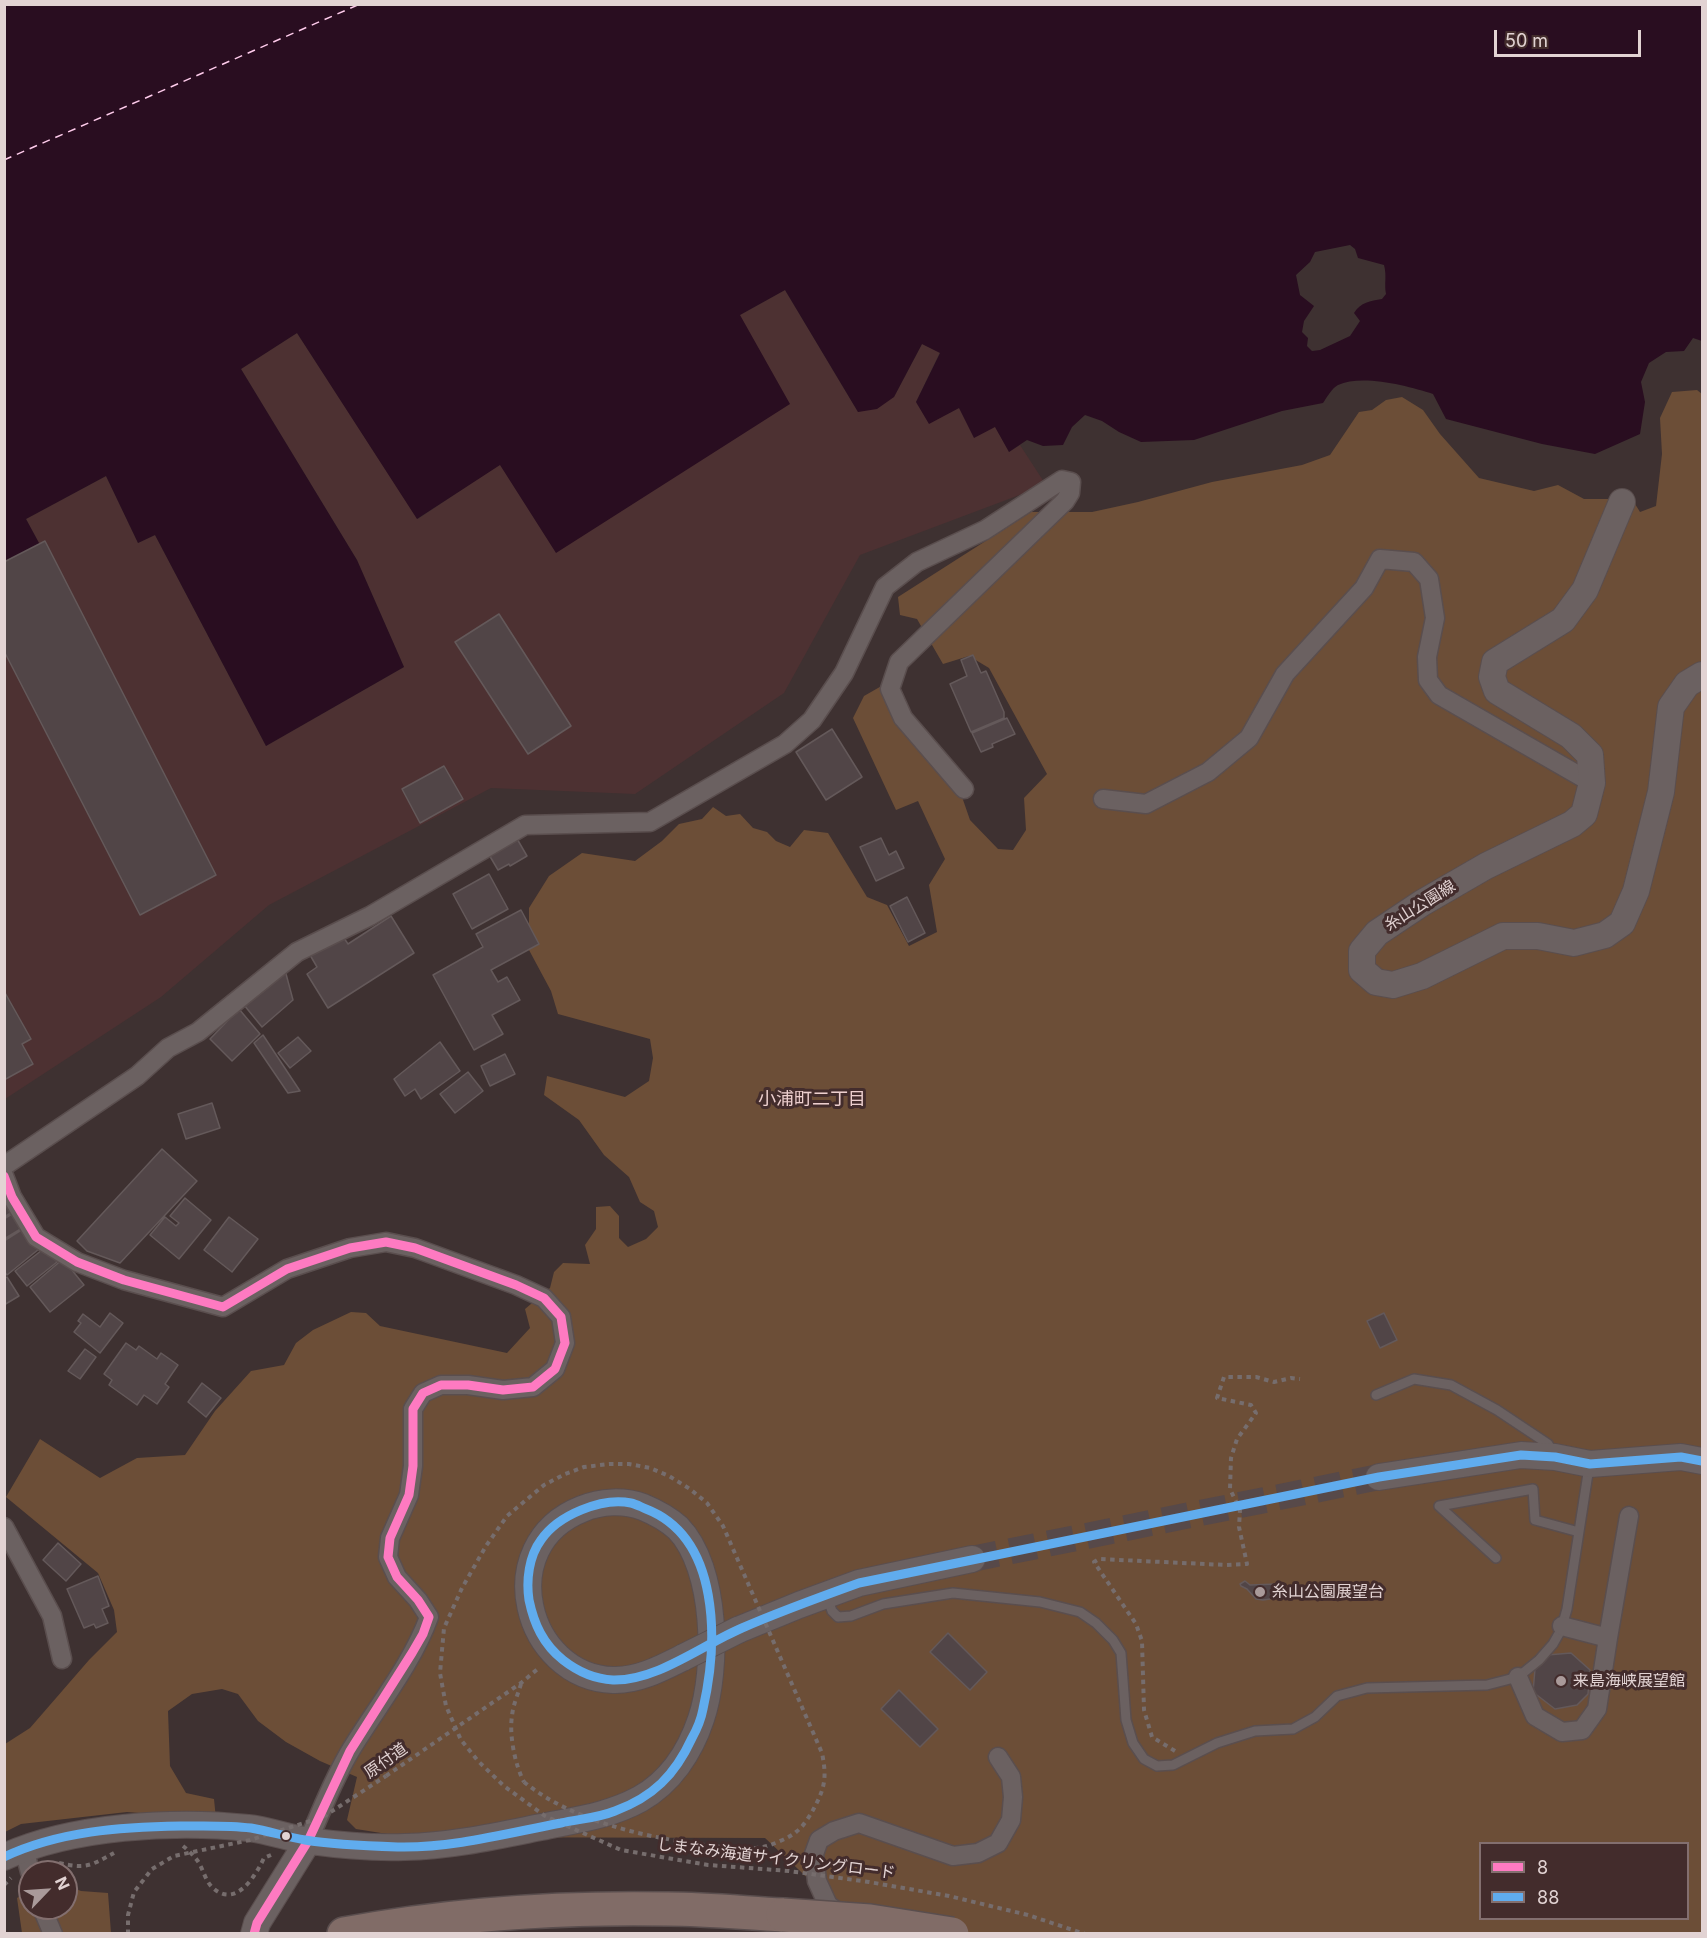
<!DOCTYPE html>
<meta charset="utf-8">
<style>
body{margin:0}
#map{position:relative;width:1707px;height:1938px;overflow:hidden;background:#3e3131;font-family:Inter,sans-serif}
canvas{display:block}
.frame{position:absolute;inset:0;border:6px solid #e2d3d3;pointer-events:none}
.legend{position:absolute;left:1479px;top:1842px;width:210px;height:78px;box-sizing:border-box;background:#432c2c;border:2px solid #836f6f;margin:0;padding:8px 10px;list-style:none;font-size:18px;color:#e2d3d3}
.legend li{display:flex;align-items:center;gap:12px;height:30px}
.legend b{width:30px;border:2px solid #836f6f}
.north{position:absolute;left:18px;top:1860px;width:60px;height:60px;box-sizing:border-box;background:#432c2c;border:2px solid #836f6f;border-radius:50%;rotate:65deg;font-size:16px;font-weight:700;line-height:24px;text-align:center;color:#e2d3d3}
.north::after{content:'';display:block;margin:auto;width:21px;height:27px;background:#a99a9a;clip-path:polygon(50% 0,100% 100%,50% 72%,0 100%)}
.scale{position:absolute;left:1494px;top:30px;width:147px;height:27px;box-sizing:border-box;border:3px solid #e2d3d3;border-top:0;padding-left:8px;font-size:18px;line-height:21px;white-space:nowrap;color:#e2d3d3;-webkit-text-stroke:4px #432c2c;paint-order:stroke}
</style>
<div id="map">
<canvas width="1707" height="1938"></canvas>
<div class="frame"></div>
<ul class="legend">
<li><b style="height:8px;background:#fe7ac1"></b>8</li>
<li><b style="height:8px;background:#60acee"></b>88</li>
</ul>
<div class="north">N</div>
<div class="scale">50 m</div>
</div>
<script>
const ctx = document.querySelector('canvas').getContext('2d');
ctx.lineJoin = 'round';
function fill(path, color) {
  ctx.fillStyle = color;
  ctx.fill(path, 'evenodd');
}
function strokePath(path, color, width, dash) {
  ctx.strokeStyle = color;
  ctx.lineWidth = width;
  ctx.lineCap = dash ? 'butt' : 'round';
  ctx.setLineDash(dash || []);
  ctx.stroke(path);
}
function drawText(font, color, halo, rows, align = 'center') {
  ctx.font = font + ' Inter,"Noto Sans JP",sans-serif';
  ctx.lineWidth = 6;
  ctx.setLineDash([]);
  ctx.textBaseline = 'middle';
  ctx.strokeStyle = halo;
  ctx.fillStyle = color;
  for (const [text, x, y, turn = 0] of rows) {
    ctx.save();
    ctx.translate(x, y);
    ctx.rotate((+turn || 0) * Math.PI / 180);
    ctx.textAlign = isNaN(turn) ? turn : align;
    if (halo) ctx.strokeText(text, 0, 0);
    ctx.fillText(text, 0, 0);
    ctx.restore();
  }
}
const built = new Path2D(`
 M785 290 858 412 894 397 922 344 940 352 916 402 929 423 959 408 995 426 1009 452 1020 445 1046 485 860 555 784 693 635 794 491 788 269 905 161 997 5 1099V621L64 589 26 519 106 476 138 543 155 535 266 746 404 667 357 560 241 369 297 333 418 519 500 464 740 315Z`);
const forest = new Path2D(`
 M1697 390 1702 394V1933H866L765 1838 406 1837 356 1829 347 1820 357 1777 320 1761 286 1742 258 1721 238 1694 222 1689 192 1694 168 1711 170 1766 186 1793 214 1799 216 1819 127 1812 21 1824 5 1832V1744L30 1728 89 1660 117 1632 114 1610 98 1573 6 1497 40 1439 100 1478 137 1458 185 1455 215 1411 251 1371 284 1365 296 1343 313 1330 351 1312 366 1313 380 1326 507 1353 530 1328 525 1309 550 1288 554 1272 563 1263 590 1264 585 1245 596 1229V1207L610 1206 619 1216V1238L628 1247 646 1239 658 1227 654 1211 640 1202 629 1177 604 1155 579 1120 544 1095 547 1076 625 1097 649 1081 653 1058 650 1039 558 1014 551 991 529 950V908L549 876 582 853 635 861 662 841 679 824 702 819 713 807 726 816 740 814 753 828 767 832 776 841 790 847 804 830 828 833 867 897 887 905 909 946 937 932 929 885 945 859 918 801 896 810 853 718 864 696 885 684 961 794 970 820 998 849 1013 850 1026 830 1024 798 1047 774 989 668 969 656 943 664 917 619 900 615 898 597 1031 512H1092L1138 502 1212 482 1302 465 1330 455 1359 412 1372 410 1386 400 1402 397 1423 410 1440 434 1479 478 1534 491 1558 485 1584 499H1632L1640 512 1656 506 1662 454 1660 418 1672 392ZM1480 1844H1688V1918H1480Z
 M66 1885 81 1891 108 1893 111 1933H22L17 1898 30 1890V1908H66Z`);
const water = new Path2D(`
 M5 5H1702V341L1693 338 1684 351 1666 352 1649 363 1641 382 1645 402 1640 434 1595 454 1542 444 1446 419 1433 394C1408 386 1362 374 1338 385 1332 388 1327 397 1323 403L1282 411 1194 440 1141 442 1119 432 1102 421 1085 415 1072 427 1063 445 1043 446 1027 440 1009 452 995 427 974 438 959 408 929 424 916 402 940 353 922 344 894 397 877 409 858 412 785 290 740 315 790 404 556 553 500 465 417 519 297 333 241 369 357 560 404 667 266 746 155 535 138 543 106 476 26 519 64 589 5 621ZM1350 245 1355 249 1358 258 1384 265C1387 276 1384 284 1386 294L1382 299C1370 301 1361 302 1354 313L1360 321 1350 336 1320 350 1312 351 1307 346 1308 338 1302 332 1304 321 1314 306 1300 295 1296 275 1310 262 1315 252Z`);
const ferry = new Path2D(`
 M4 160 360 4`);
const building = new Path2D(`
 M45 541 216 875 140 915 4 651V562Z
 M499 614 571 726 528 754 455 642Z
 M973 655 981 673 986 671 1004 712V718L971 732 950 684 967 676 961 660Z
 M1007 718 1015 734 992 744 993 747 981 752 972 733Z
 M832 729 862 777 826 800 796 752Z
 M444 766 463 799 420 823 402 789Z
 M516 837 527 856 510 866 509 864 498 870 488 853Z
 M881 838 889 855 896 851 904 868 876 881 860 847Z
 M489 874 508 909 472 929 453 894Z
 M907 897 925 933 908 942 890 906Z
 M521 910 539 944 491 970 498 982 507 977 520 1000 492 1015 503 1034 474 1050 433 975 483 947 476 934Z
 M391 916 414 953 328 1008 307 974 317 967 310 955 342 935 348 944Z
 M285 970 293 1000 262 1027 244 1005Z
 M4 991 31 1039 22 1044 33 1064 4 1080Z
 M239 1009 260 1034 232 1061 210 1039Z
 M263 1035 300 1091 288 1093 254 1043Z
 M298 1037 311 1051 290 1068 278 1053Z
 M440 1042 460 1071 421 1099 415 1089 405 1096 394 1079Z
 M505 1054 515 1074 490 1086 481 1066Z
 M468 1072 483 1091 455 1113 440 1094Z
 M212 1103 220 1128 186 1139 178 1114Z
 M162 1149 197 1181 120 1263 87 1251 77 1241Z
 M4 1191 16 1210 4 1217Z
 M185 1198 211 1220 179 1259 150 1235 165 1217 176 1226 179 1223 170 1216Z
 M15 1212 24 1227 4 1239V1219Z
 M229 1217 258 1239 232 1272 204 1250Z
 M26 1227 39 1249 7 1275 4 1271V1241Z
 M46 1247 57 1262 27 1286 15 1271Z
 M63 1259 84 1285 50 1312 30 1287Z
 M7 1277 19 1296 4 1305V1279Z
 M110 1313 123 1323 100 1353 74 1332 81 1323 78 1321 83 1314 100 1327Z
 M1384 1313 1397 1340 1380 1348 1367 1321Z
 M126 1343 136 1350 139 1346 157 1359 161 1353 178 1365 165 1384 169 1387 157 1404 144 1395 137 1405 109 1385 112 1380 104 1374Z
 M85 1349 96 1357 80 1379 68 1371Z
 M202 1383 221 1398 206 1417 188 1402Z
 M58 1543 81 1564 66 1581 43 1560Z
 M98 1576 109 1606 102 1609 108 1623 96 1628 94 1624 84 1628 67 1589Z
 M1245 1581 1250 1585 1277 1584 1275 1593 1270 1599 1263 1600 1256 1599 1247 1589 1241 1586 1240 1584Z
 M948 1633 987 1672 970 1690 930 1652Z
 M1571 1653 1590 1670 1588 1694 1577 1705 1555 1709 1533 1692 1535 1669 1547 1655Z
 M899 1690 938 1729 920 1747 881 1709Z`);
const secondaryTunnel = new Path2D(`
 M972 1559 1379 1477`);
const path = new Path2D(`
 M521 1684C518 1694 513 1705 512 1716 509 1735 515 1765 524 1782
 M1175 1751 1152 1737 1144 1710 1142 1641 1136 1624 1094 1562 1099 1559 1226 1565 1247 1564 1239 1527 1240 1510 1230 1489 1231 1458 1237 1439 1256 1413 1251 1405 1217 1398 1224 1377H1256L1274 1382 1291 1378 1300 1379
 M386 1776 521 1683 540 1667
 M183 1846C188 1850 193 1855 197 1860 203 1868 205 1881 213 1888 236 1909 256 1875 264 1858L271 1855
 M59 1863C86 1869 90 1866 114 1853
 M4 1885 11 1878`);
const lane = new Path2D(`
 M1376 1395 1414 1379 1451 1385 1497 1410 1548 1444 1554 1454
 M1496 1558 1439 1506 1533 1489 1535 1520 1579 1532
 M827 1597 832 1611 838 1617 851 1616 883 1604 953 1593 1040 1602 1080 1612 1096 1623 1113 1640 1121 1653 1126 1720 1133 1743 1144 1759 1157 1766 1173 1765 1217 1743 1255 1731 1293 1729 1315 1717 1337 1696 1367 1688 1487 1685 1518 1677 1539 1660 1553 1644 1561 1630 1567 1609 1589 1467`);
const street = new Path2D(`
 M1103 799 1146 804 1208 772 1249 738 1285 674 1364 588 1380 559 1414 562 1429 579 1435 618 1427 657 1428 680 1439 695 1592 783
 M4 1166 137 1076 168 1048 198 1032 297 952 370 916 525 825 650 822 785 744 812 720 844 673 885 587 917 562 985 530 1062 480 1071 482 1070 493 1065 501 899 662 890 689 903 718 964 789
 M4 1176 12 1197 36 1237 77 1262 124 1280 223 1307 287 1269 350 1248 386 1242 415 1248 516 1285 544 1298 561 1317 565 1343 555 1369 533 1387 503 1390 468 1385H441L423 1393 413 1409V1466L409 1495 390 1538 388 1557 397 1577 418 1600 429 1617C413 1662 377 1707 352 1748 334 1777 322 1810 308 1841
 M4 1527 52 1616 62 1659
 M1562 1626 1608 1638 1629 1516
 M1518 1677 1535 1716 1562 1732 1582 1730 1597 1709 1608 1638
 M24 1848 30 1872
 M42 1908 53 1934
 M845 1917 828 1905 817 1881 814 1854 819 1840 834 1831 859 1823 953 1856 978 1853 998 1843 1011 1820 1013 1797 1011 1777 998 1757`);
const secondary = new Path2D(`
 M1622 502 1585 590 1563 620 1495 662 1492 677 1497 691 1571 736 1590 755 1592 783 1584 814 1572 824 1486 866 1422 903 1377 933 1362 951V970L1376 982 1393 985 1422 976 1503 936H1538L1574 943 1605 935 1622 923 1636 891 1661 792 1671 707 1687 684 1702 675
 M1379 1477 1521 1455 1555 1457 1590 1464 1681 1457 1702 1461
 M738 1630 799 1605 859 1583 972 1559
 M4 1857C71 1826 175 1820 248 1828 268 1830 288 1838 309 1841 338 1845 376 1848 405 1847 451 1846 496 1836 541 1827 575 1820 609 1816 640 1799 670 1782 690 1752 701 1719 718 1669 717 1568 678 1528 668 1519 655 1512 643 1507 624 1500 601 1501 582 1509 491 1545 525 1677 613 1680 638 1681 662 1668 684 1657
 M254 1934 257 1923 308 1841`);
const highway = new Path2D(`
 M344 1934C451 1914 560 1907 668 1909 707 1909 745 1913 783 1915`);
const pathBridge = new Path2D(`
 M524 1782C575 1823 649 1838 713 1846 729 1848 747 1850 763 1847 770 1846 791 1837 796 1832 803 1827 809 1817 813 1810 825 1788 827 1778 822 1753L723 1526 707 1503 690 1489 669 1476 650 1468 629 1464H609L584 1467 565 1474 544 1485 507 1516 486 1546 462 1588 444 1628 440 1673 446 1706 461 1740 478 1761 504 1786 545 1816 621 1850 708 1865 789 1871 869 1882 949 1896 1028 1915 1085 1934
 M128 1934V1915L134 1892 152 1869 174 1856 250 1840 323 1817 386 1776`);
const secondaryBridge = new Path2D(`
 M684 1657 738 1630`);
const highwayBridge = new Path2D(`
 M783 1915 870 1921 952 1934`);
const bus1 = new Path2D(`
 M4 1176 12 1197 36 1237 77 1262 124 1280 223 1307 287 1269 350 1248 386 1242 415 1248 516 1285 544 1298 561 1317 565 1343 555 1369 533 1387 503 1390 468 1385H441L423 1393 413 1409V1466L409 1495 390 1538 388 1557 397 1577 418 1600 429 1617 423 1634 412 1653 350 1751 308 1841 257 1923 254 1934`);
const bus2 = new Path2D(`
 M4 1857C59 1831 121 1827 181 1826 204 1826 228 1825 251 1828 269 1831 287 1837 305 1840 335 1845 368 1846 399 1847 453 1848 508 1833 561 1823 579 1819 598 1818 615 1811 653 1797 675 1775 692 1738 697 1729 701 1720 703 1709 718 1643 721 1538 646 1509 641 1507 636 1504 631 1503 602 1497 558 1515 541 1540 529 1556 526 1580 529 1600 534 1624 543 1644 563 1660 577 1671 594 1679 613 1680 657 1681 702 1645 742 1628 781 1611 820 1597 859 1583L1379 1477 1521 1455 1555 1457 1590 1464 1681 1457 1702 1461`);
const markers = [
 [1260,1592,6,"#a99a9a"],
 [1561,1681,6,"#a99a9a"],
 [286,1836,5,"#e2d3d3"]
];
const streetNames = [
 ["糸山公園線",1420,906,-32],
 ["原付道",386,1761,-35],
 ["しまなみ海道サイクリングロード",776,1859,7]
];
const poiNames = [
 ["糸山公園展望台",1272,1592],
 ["来島海峡展望館",1573,1681]
];
const neighbourhoodNames = [
 ["小浦町二丁目",812,1100]
];
fill(built, '#4d3132');
fill(forest, '#6c4e37');
fill(water, '#290d20');
strokePath(ferry, '#fecbeb', 1.5, [8, 6]);
fill(building, '#514547');
strokePath(building, '#64595a', 1.5);
strokePath(secondaryTunnel, '#574949', 26, [26, 13]);
strokePath(lane, '#5a4e4e', 12);
strokePath(street, '#5a4e4e', 21);
strokePath(secondary, '#5a4e4e', 28);
strokePath(highway, '#5a4e4e', 36);
strokePath(path, '#766d6d', 4, [4.5, 4.5]);
strokePath(lane, '#6b6161', 9);
strokePath(street, '#6b6161', 18);
strokePath(secondary, '#6b6161', 26);
strokePath(highway, '#816c67', 33);
strokePath(secondaryBridge, '#5a4e4e', 28, []);
strokePath(highwayBridge, '#5a4e4e', 36, []);
strokePath(pathBridge, '#766d6d', 4, [4.5, 4.5]);
strokePath(secondaryBridge, '#6b6161', 26);
strokePath(highwayBridge, '#816c67', 33);
strokePath(bus1, '#fe7ac1', 9);
strokePath(bus2, '#60acee', 9);
for (const [x, y, r, color] of markers) {
  const dot = new Path2D();
  dot.arc(x, y, r, 0, 2 * Math.PI);
  ctx.fillStyle = color;
  ctx.fill(dot);
  strokePath(dot, '#432c2c', 2);
}
drawText('16px', '#e2d3d3', '#432c2c', streetNames);
drawText('16px', '#e2d3d3', '#432c2c', poiNames, 'left');
drawText('18px', '#edcfce', '#432c2c', neighbourhoodNames);
</script>
